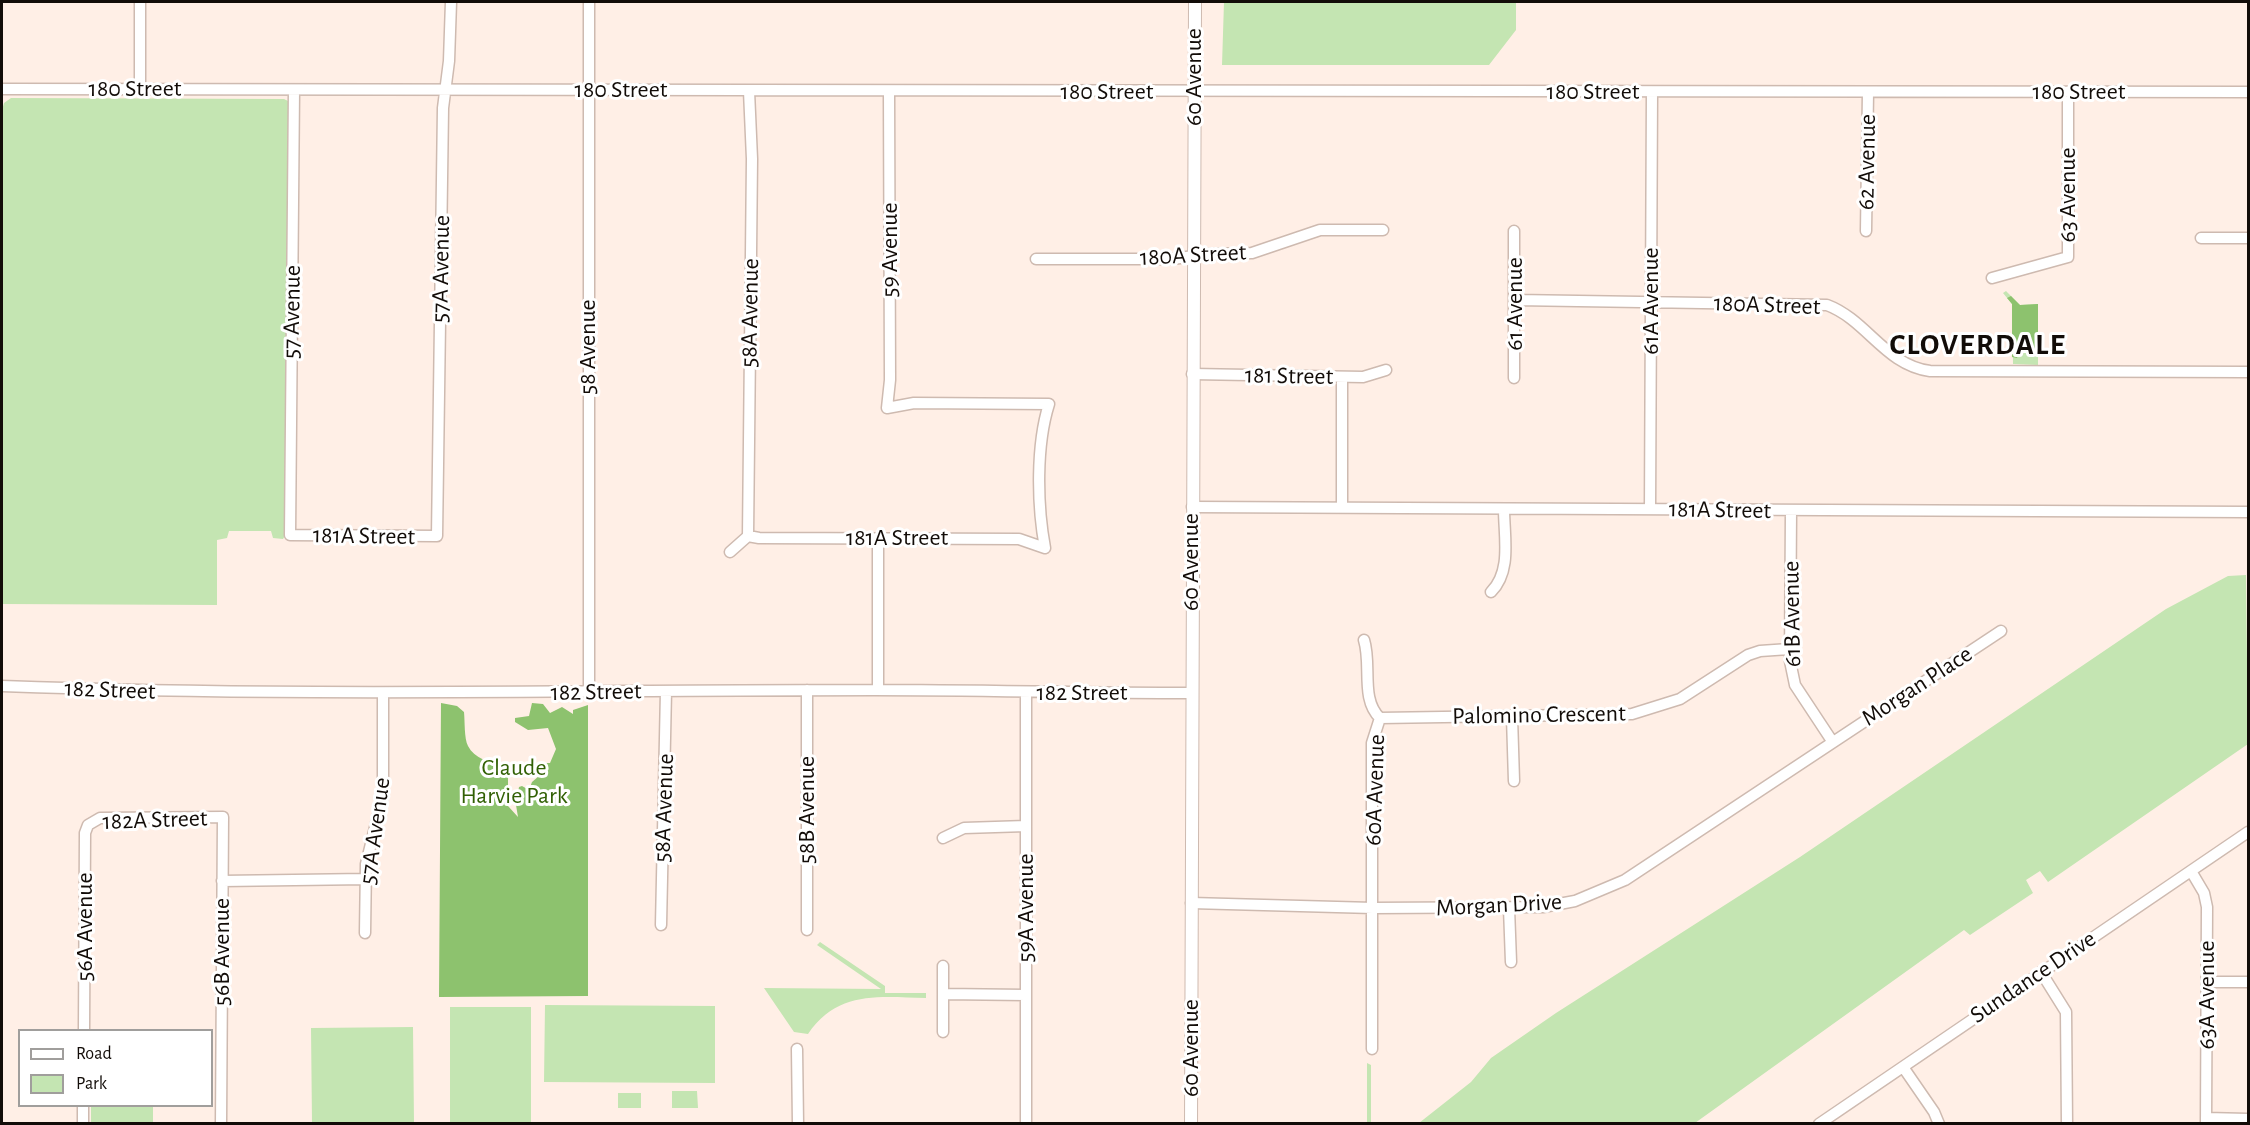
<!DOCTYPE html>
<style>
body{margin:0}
#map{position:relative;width:2250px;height:1125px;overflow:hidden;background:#ffefe6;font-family:"Alegreya Sans",sans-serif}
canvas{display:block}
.frame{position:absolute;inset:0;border:3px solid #120c08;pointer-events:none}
.legend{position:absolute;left:18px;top:1029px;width:195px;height:78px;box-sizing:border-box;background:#fff;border:2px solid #a09e9c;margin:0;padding:8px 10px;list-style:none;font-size:18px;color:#120c08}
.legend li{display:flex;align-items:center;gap:12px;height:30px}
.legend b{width:30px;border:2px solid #a09e9c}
</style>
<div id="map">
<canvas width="2250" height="1125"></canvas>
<div class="frame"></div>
<ul class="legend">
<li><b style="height:8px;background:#fff"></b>Road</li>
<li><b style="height:16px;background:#c4e5b2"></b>Park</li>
</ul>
</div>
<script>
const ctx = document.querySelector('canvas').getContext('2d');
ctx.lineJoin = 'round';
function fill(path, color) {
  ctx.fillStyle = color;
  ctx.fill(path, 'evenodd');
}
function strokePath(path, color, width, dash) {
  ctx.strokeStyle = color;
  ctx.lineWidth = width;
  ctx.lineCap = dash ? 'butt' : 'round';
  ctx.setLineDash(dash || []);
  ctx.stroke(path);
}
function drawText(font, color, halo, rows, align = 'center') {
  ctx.font = font + ' "Alegreya Sans",sans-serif';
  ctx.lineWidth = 6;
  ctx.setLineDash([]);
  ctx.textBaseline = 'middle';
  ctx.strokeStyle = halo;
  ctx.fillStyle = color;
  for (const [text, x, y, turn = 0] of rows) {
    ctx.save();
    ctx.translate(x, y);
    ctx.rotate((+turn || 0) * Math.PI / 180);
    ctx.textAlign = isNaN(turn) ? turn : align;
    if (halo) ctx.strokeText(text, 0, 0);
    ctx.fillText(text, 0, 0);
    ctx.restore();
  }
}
const green = new Path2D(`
 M1224 2H1516V30L1489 65H1222Z
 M11 98 284 99 290 102 286 534 283 539 273 538 271 531H229L227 538 217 540V605L2 604V110L4 103Z
 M2006 291 2020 305 2038 304V365L2013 364 2012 304 2003 293Z
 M2246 575 2248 744 2048 882 2040 871 2026 880 2033 893 1970 935 1964 930 1695 1123H1419L1471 1082 1491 1058 1556 1013 1800 857 2166 609 2228 576Z
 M820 942 885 986V993H926V998C879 997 838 990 808 1034L794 1032 764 988 881 989 817 945Z
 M545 1005 715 1006V1083L544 1082Z
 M450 1007H531V1123H450Z
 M413 1027 414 1123H312L311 1028Z
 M1367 1063 1371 1065V1123H1367Z
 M672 1091H697L698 1108H672Z
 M618 1093H641V1108H618Z
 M91 1106H153V1123H91Z`);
const forest = new Path2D(`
 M2011 296 2020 305 2038 304V351L2030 344H2023L2017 358 2012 357V304L2007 298Z
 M441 703 457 706 464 712C465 722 464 738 468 746 475 760 495 765 508 763V806L518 817 516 805 519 787 522 786 529 790 532 782 539 776 537 770 540 763H550L556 749 548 728 528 730 515 722V718L529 716 532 703 543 704 550 713 562 707 573 714V710L588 705V996L439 997Z`);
const minor = new Path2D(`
 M2 89 2248 92
 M140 89V2
 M294 90 290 535 437 536 443 108 449 61 451 2
 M889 91 890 380 887 408 914 403 1049 404C1036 445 1037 505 1045 548
 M1866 231 1868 92
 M2201 238H2248
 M1036 259H1173L1207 254 1252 253 1320 230H1383
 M1992 278 2068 257V92
 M1516 300 1827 305C1867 320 1885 365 1930 371L2248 372
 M1192 374 1363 377 1386 370
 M1514 378V231
 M1192 507 2248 512
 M1342 507V377
 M1650 509 1652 92
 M1791 511 1790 661 1795 685 1832 741
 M748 536 752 159 749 91
 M748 536 759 538 1019 539 1045 548
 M730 552 748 536
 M1491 592C1512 571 1504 537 1504 509
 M1364 640C1372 665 1360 699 1380 718
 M2 686C293 697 583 690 874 690 980 690 1085 693 1191 693
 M878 690V539
 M589 692V2
 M1512 717 1514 781
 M1380 718 1632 714 1680 699 1748 655 1760 651 1789 649
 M943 838 964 828 1026 826
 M2191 871 2204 893 2207 907 2206 1124
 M222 881 366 879
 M1191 903 1373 908 1543 907 1575 901 1625 880 2001 631
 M1509 908 1511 962
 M661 925 666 691
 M807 930V690
 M365 933 366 864 383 795V693
 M2041 972 2066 1012 2067 1124
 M2207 982H2248
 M943 994 1026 995
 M84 1030 85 833 88 825 100 818 223 817 221 1124
 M943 1032V966
 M797 1049 798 1124
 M1372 1049V743L1380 718
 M1903 1067 1934 1112 1939 1124
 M2206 1118 2248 1119
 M83 1124V1106
 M1026 1124V693
 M1819 1124 2248 832`);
const major = new Path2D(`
 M1191 1124 1195 2`);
const streetNames = [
 ["60 Avenue",1194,77,-90],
 ["180 Street",135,89],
 ["180 Street",621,90],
 ["180 Street",1107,92],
 ["180 Street",1593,92],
 ["180 Street",2079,92],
 ["62 Avenue",1867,162,-89],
 ["63 Avenue",2068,195,-90],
 ["59 Avenue",890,250,-90],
 ["180A Street",1193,255,-3],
 ["57A Avenue",441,269,-89],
 ["61A Avenue",1651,301,-90],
 ["61 Avenue",1515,304,-90],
 ["180A Street",1767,305,2],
 ["57 Avenue",292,312,-89],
 ["58A Avenue",750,313,-89],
 ["58 Avenue",588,347,-90],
 ["181 Street",1289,376,1],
 ["181A Street",1720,510,1],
 ["181A Street",364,536,1],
 ["181A Street",897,538],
 ["60 Avenue",1191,562,-90],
 ["61B Avenue",1792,614,-91],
 ["Morgan Place",1917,686,-33],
 ["182 Street",110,690,2],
 ["182 Street",596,692,-1],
 ["182 Street",1082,693],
 ["Palomino Crescent",1539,715,-1],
 ["60A Avenue",1375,790,-88],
 ["58A Avenue",664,808,-88],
 ["58B Avenue",807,810,-90],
 ["182A Street",155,820,-2],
 ["57A Avenue",375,831,-82],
 ["Morgan Drive",1499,905,-3],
 ["59A Avenue",1026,908,-90],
 ["56A Avenue",85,927,-90],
 ["56B Avenue",222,952,-90],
 ["Sundance Drive",2033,977,-34],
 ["63A Avenue",2207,995,-90],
 ["60 Avenue",1191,1048,-90]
];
const parkNames = [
 ["Claude",514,768],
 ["Harvie Park",514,796]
];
const districtNames = [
 ["CLOVERDALE",1978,345]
];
fill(green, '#c4e5b2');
fill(forest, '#8dc26e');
strokePath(minor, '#cebab0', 13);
strokePath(major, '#cebab0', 14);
strokePath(minor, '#fff', 10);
strokePath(major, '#fff', 12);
drawText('24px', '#120c08', '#fff', streetNames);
drawText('24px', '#316004', '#fff', parkNames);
ctx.letterSpacing = '1.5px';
drawText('bold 30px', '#120c08', '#fff', districtNames);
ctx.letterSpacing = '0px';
</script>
